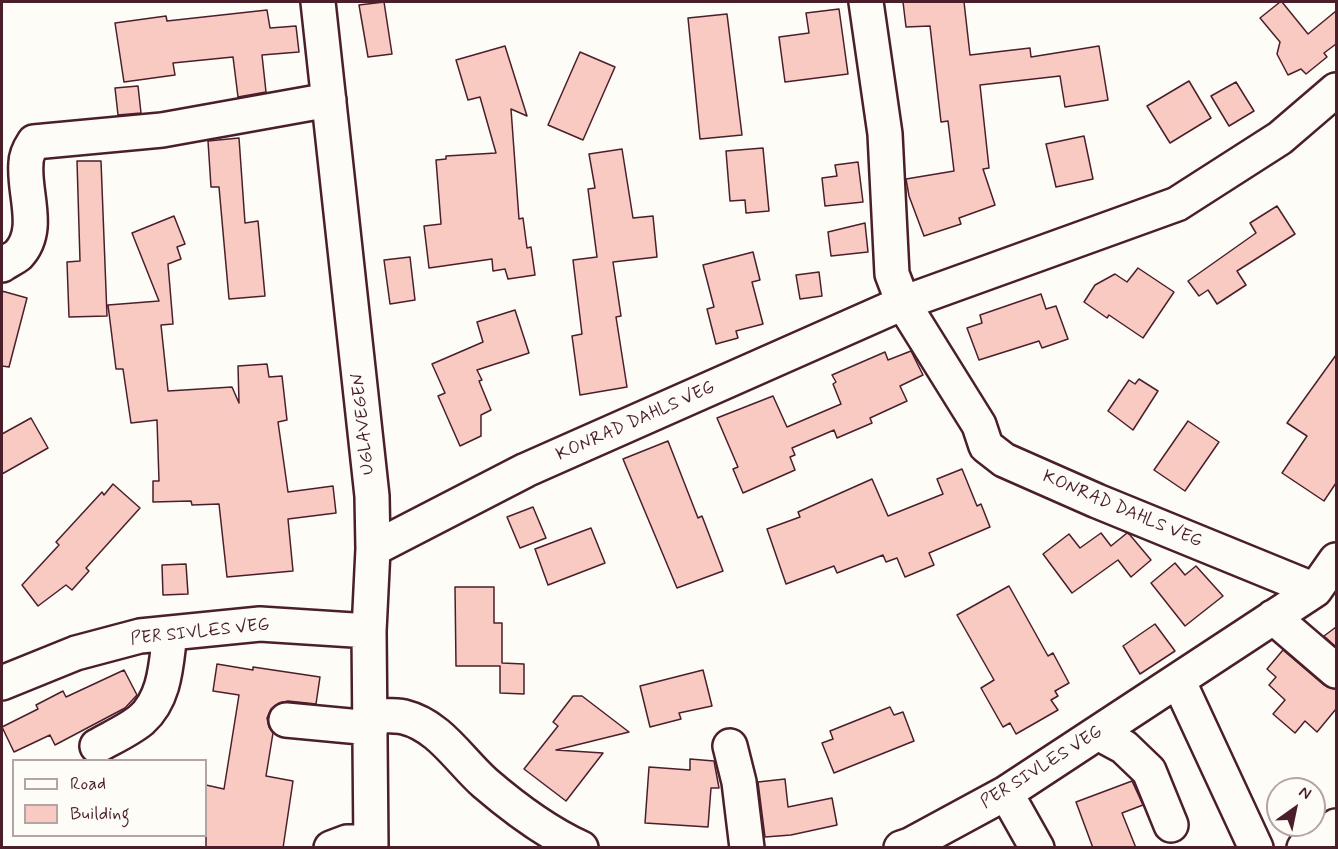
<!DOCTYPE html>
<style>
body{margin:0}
#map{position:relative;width:1338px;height:849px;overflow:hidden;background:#fdfcf7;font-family:Mynerve,sans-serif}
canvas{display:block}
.frame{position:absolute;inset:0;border:3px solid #4a1f2b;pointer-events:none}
.legend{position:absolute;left:12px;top:759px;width:195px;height:78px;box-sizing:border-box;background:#fdfcf7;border:2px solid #b5a4a5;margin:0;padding:8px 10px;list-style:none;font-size:18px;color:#4a1f2b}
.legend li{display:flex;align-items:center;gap:12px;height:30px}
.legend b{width:30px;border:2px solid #b5a4a5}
.north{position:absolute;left:1266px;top:777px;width:60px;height:60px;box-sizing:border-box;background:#fdfcf7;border:2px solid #b5a4a5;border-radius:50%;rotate:33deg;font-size:16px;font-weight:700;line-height:24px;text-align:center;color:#4a1f2b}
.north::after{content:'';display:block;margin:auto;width:21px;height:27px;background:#4a1f2b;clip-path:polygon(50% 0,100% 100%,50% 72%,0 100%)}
</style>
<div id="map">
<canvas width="1338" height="849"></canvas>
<div class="frame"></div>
<ul class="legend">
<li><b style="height:8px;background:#fdfcf7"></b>Road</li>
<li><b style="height:16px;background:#f9cac1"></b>Building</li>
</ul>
<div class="north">N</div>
</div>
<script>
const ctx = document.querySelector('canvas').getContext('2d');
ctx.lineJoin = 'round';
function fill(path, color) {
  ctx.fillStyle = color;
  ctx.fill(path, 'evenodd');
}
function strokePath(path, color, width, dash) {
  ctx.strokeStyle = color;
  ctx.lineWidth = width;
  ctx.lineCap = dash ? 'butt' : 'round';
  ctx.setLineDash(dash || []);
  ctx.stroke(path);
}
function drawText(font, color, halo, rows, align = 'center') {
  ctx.font = font + ' Mynerve,sans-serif';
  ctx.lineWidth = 4.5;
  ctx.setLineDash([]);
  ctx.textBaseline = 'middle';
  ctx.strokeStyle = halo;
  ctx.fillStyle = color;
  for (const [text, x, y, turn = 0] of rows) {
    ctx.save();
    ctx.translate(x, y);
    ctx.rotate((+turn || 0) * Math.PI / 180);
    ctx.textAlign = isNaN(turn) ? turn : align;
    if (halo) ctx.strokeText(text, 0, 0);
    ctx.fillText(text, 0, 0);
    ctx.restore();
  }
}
const building = new Path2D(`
 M384 2 392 54 368 57 359 5Z
 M903 2H964L970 55 1030 48 1031 57 1099 46 1108 100 1065 107 1060 76 980 85 989 168 983 169 995 205 959 218 961 224 924 236 909 196 906 179 954 171 948 121 941 122 930 26 906 27Z
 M1280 2H1282L1308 34 1336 11V44L1324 53 1327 57 1306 74 1301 69 1288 75 1277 54 1280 42 1260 18Z
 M839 9 848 74 785 82 779 37 809 33 806 13Z
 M267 10 270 28 296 26 299 52 262 55 266 92 238 97 233 57 173 63 175 75 124 82 115 23 166 16 167 21Z
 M727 14 742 135 700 139 688 18Z
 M505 46 527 116 511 109 519 219 523 218 527 248 531 247 535 275 508 279 505 269 493 271 492 259 429 268 424 226 441 224 436 160 446 159V156L496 153 480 97 468 100 456 60Z
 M580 52 615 67 583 140 548 125Z
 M1189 81 1211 118 1170 143 1147 106Z
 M1236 82 1254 111 1229 126 1211 96Z
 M138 86 141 113 118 115 115 88Z
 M1084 136 1093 179 1056 187 1046 144Z
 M239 138 245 223 258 221 265 296 229 299 219 187H211L208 141Z
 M763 148 769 211 746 213 745 200 730 201 726 151Z
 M622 149 633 218 653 216 657 257 613 262 621 316 616 317 627 387 580 395 572 336 582 334 573 260 597 257 588 189 595 188 589 154Z
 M77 161H101L107 316 69 317 67 262 80 261Z
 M858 162 863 202 825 206 822 178 837 176 835 165Z
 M1277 206 1295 234 1237 271 1246 285 1217 304 1208 290 1199 296 1188 281 1256 233 1250 223Z
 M174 216 185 244 177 247 181 259 168 264 173 324 161 325 168 391 232 387 239 403 238 366 267 364 269 377 282 376 287 420 278 422 288 492 333 486 336 513 288 519 293 571 227 577 219 504 192 505 191 501 153 502V481H159L157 420 131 423 123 369H116L108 305 159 301 132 233Z
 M865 223 868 252 831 256 828 232Z
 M753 252 760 280 752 282 763 324 736 331 738 338 716 344 707 309 714 307 703 265Z
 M410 257 415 300 390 304 384 260Z
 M1138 268 1174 292 1143 338 1109 315 1107 318 1084 302 1095 285 1115 274 1127 282Z
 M819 272 822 296 800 299 796 275Z
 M2 291 27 298 9 367 2 366Z
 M1041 294 1046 309 1056 306 1068 339 1042 348 1039 341 979 360 967 328 982 323 980 315Z
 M515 310 529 353 477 370 482 380 479 381 491 410 481 415V436L460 446 438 396 445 393 432 364 483 342 477 322Z
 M911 351 923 375 900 386 907 401 870 418 872 423 837 438 834 430 792 448 795 455 790 457 795 470 743 493 733 469 738 467 717 418 773 396 787 427 841 404 833 384 836 382 832 375 885 352 888 360Z
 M1336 355V483L1324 501 1282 473 1307 436 1287 423Z
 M1139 379 1158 391 1133 430 1108 411 1129 380 1135 384Z
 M31 418 48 448 2 474V434Z
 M1188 421 1219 442 1185 491 1154 470Z
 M668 441 698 518 702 516 723 571 677 588 623 459Z
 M962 469 977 506 981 504 990 527 929 553 934 565 905 577 897 558 886 562 883 555 837 573 834 566 786 584 767 529 800 517 798 512 872 479 888 516 943 494 937 479Z
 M113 484 140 508 86 568 89 571 72 590 66 585 38 606 22 585 59 545 56 542 102 492 104 495Z
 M533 507 546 538 520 548 507 517Z
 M591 528 605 563 548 585 535 549Z
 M1101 533 1111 546 1127 533 1130 535 1151 560 1131 577 1118 560 1072 593 1043 554 1069 534 1080 548Z
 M1175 563 1185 575 1196 566 1223 596 1185 626 1151 583Z
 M186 564 188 594 163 595 162 565Z
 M1009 586 1048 656 1053 653 1069 683 1055 691 1058 696 1051 700 1058 710 1016 734 1010 723 1003 727 981 688 994 680 957 615Z
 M455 587H494V623H502V663L524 664V694L500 693V666H456Z
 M1155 624 1175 651 1140 674 1123 646Z
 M1336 627V647L1324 636Z
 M1283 650 1324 685 1336 689V709L1317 732 1305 721 1295 733 1273 714 1285 700 1269 685 1276 677 1267 669Z
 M217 664 253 670V667L320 677 316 704 288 701 279 703 271 709 267 718 269 727 273 733 266 776 293 781 283 848H206V785L224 789 239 695 213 691Z
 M124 670 137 695 125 708 55 745 50 735 14 752 2 727 38 709 36 705 63 691 66 697Z
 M703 670 712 706 679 713 681 719 650 727 640 686Z
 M573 696H582L629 732 556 750 603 753 566 801 524 769 558 726 553 722Z
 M890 707 894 715 903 712 914 741 834 773 822 743 833 739 830 731Z
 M690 759 714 761 719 788H711L708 827 645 823 649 767 690 770Z
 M785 779 788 807 832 798 837 825 791 835 765 837 758 782Z
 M1132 781 1143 805 1122 813 1136 848H1093L1076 802Z`);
const minor = new Path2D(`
 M318 2 372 496 373 549 369 631 371 848
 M866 2 885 134 892 274 903 303 979 425 986 446 1004 460 1097 501 1315 590
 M2 265C7 261 13 259 18 255 42 230 23 193 26 163 26 155 30 148 34 142L162 130 329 100
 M373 549 526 470 903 303 1177 204 1280 138 1336 90
 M1273 617 1336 671
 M1178 680 1256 848
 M2 683 76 653 140 636 260 624 369 631
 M371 715C382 716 394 715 404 717 440 726 459 760 485 783 514 808 546 832 581 848
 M286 720 371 728
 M1098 733 1124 747 1149 771 1171 825
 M97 746C111 738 129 730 141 720 166 698 166 663 170 633
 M730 746 739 782 747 848
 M1006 793 1037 848
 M331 848 347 842H370
 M901 848 910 845 1006 793 1315 590 1336 560
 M1304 848 1336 826`);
const streetNames = [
 ["KONRAD DAHLS VEG",636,422,-24],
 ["UGLAVEGEN",364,424,-96],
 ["KONRAD DAHLS VEG",1122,510,23],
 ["PER SIVLES VEG",200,633,-6],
 ["PER SIVLES VEG",1042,768,-32]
];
fill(building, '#f9cac1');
strokePath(building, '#4a1f2b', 1.5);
strokePath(minor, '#4a1f2b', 38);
strokePath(minor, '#fdfcf7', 33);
drawText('18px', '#4a1f2b', '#fdfcf7', streetNames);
</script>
